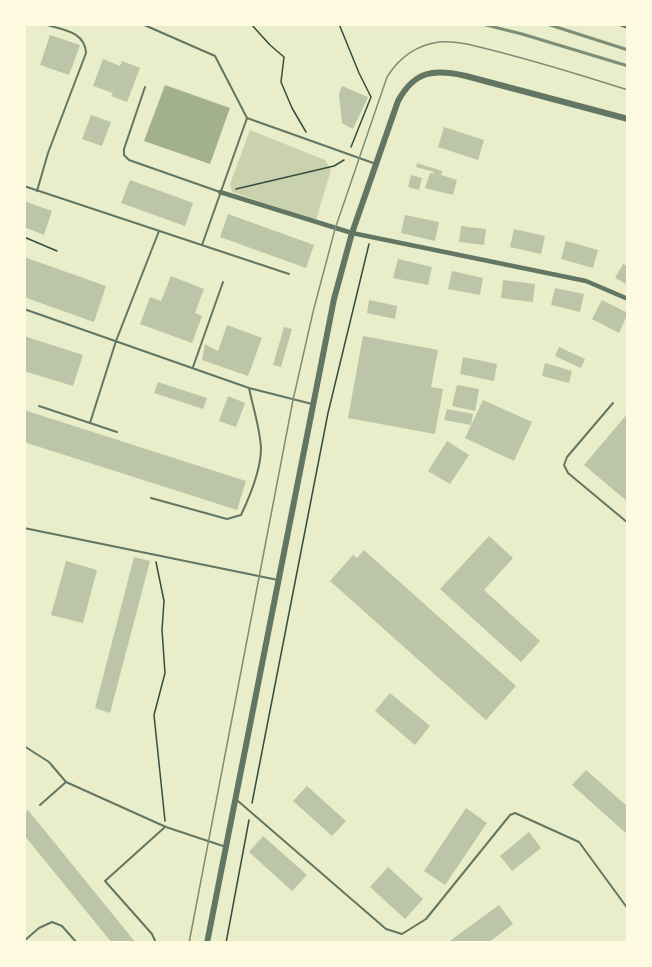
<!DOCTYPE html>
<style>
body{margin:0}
#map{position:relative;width:652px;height:967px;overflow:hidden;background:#e9edc9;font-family:"Exo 2",sans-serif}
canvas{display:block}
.frame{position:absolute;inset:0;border:26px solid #fefae0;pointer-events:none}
</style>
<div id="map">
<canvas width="652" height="967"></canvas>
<div class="frame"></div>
</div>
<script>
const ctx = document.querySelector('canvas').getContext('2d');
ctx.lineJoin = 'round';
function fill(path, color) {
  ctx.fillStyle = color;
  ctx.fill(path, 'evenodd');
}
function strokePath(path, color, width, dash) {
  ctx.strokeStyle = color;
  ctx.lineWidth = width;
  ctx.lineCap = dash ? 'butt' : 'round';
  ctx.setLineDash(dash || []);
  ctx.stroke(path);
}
const green = new Path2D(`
 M250 130 325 160 331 170 316 220 232 192 230 184Z`);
const water = new Path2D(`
 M165 85 230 108 210 164 144 141Z`);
const building = new Path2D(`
 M50 35 80 45 69 75 40 65Z
 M103 59 120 66 122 61 140 68 127 102 111 96 113 93 93 86Z
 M342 86 368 97 353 129 342 123 339 94Z
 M91 115 111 122 102 146 82 139Z
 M444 127 484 140 478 160 438 147Z
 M417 163 442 171 441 175 457 180 453 195 425 188 430 173 433 174 434 172 416 167Z
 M411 175 422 178 419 190 408 187Z
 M130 180 193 203 185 226 121 203Z
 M24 201 52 211 44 235 24 227Z
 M228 214 314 245 306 268 220 237Z
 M405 215 439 222 435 241 401 233Z
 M461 226 486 229 484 245 459 242Z
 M514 229 545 236 541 254 510 247Z
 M566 241 598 250 593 268 561 259Z
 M24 257 106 286 94 322 24 297Z
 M398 259 432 267 428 285 393 278Z
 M623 264 628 266V285L615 278Z
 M452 271 483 278 480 295 448 289Z
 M171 276 204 289 195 313 202 316 192 343 140 324 150 297 161 301Z
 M503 280 535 284 533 302 501 298Z
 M555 288 584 294 580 312 551 305Z
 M369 300 397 306 395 319 367 313Z
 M602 300 628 313 619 333 592 319Z
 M227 325 262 338 248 376 202 360 205 344 218 351Z
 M284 327 292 329 281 367 273 365Z
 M24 336 83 355 73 386 24 371Z
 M363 336 438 350 431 387 443 389 435 434 348 418Z
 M559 347 585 359 581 368 555 356Z
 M463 357 497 364 494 381 460 374Z
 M545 363 572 371 569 383 542 376Z
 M158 382 207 398 203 409 154 393Z
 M457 385 479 389 475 411 452 406Z
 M228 396 245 403 236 427 219 421Z
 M483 400 532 422 514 461 465 438Z
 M447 409 473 414 471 425 444 420Z
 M24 410 246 481 237 510 24 442Z
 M628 413V502L584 465Z
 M447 441 469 455 450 484 428 471Z
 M489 536 513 558 484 590 540 641 521 662 440 589Z
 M364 550 516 686 486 720 330 581 353 555 357 558Z
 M134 557 150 561 110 713 95 708Z
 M66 561 97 570 83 623 51 615Z
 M390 693 430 726 415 745 375 711Z
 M586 770 628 807V835L572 785Z
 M307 786 346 821 332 836 293 801Z
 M466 808 487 823 445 885 424 871Z
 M28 810 136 943H112L24 835V813Z
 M529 832 541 848 512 871 500 856Z
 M263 836 307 875 292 891 249 852Z
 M388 867 423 899 405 919 370 887Z
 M499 905 513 924 488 943H447Z`);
const path = new Path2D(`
 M251 24 270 45 284 57 281 82 292 108 306 132
 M339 24 359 73 371 97 351 147
 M236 189 334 166 344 160
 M24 237 57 251
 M156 562 164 601 162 630 165 673 154 715 165 821
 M252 803 328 413 369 244
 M226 943 249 820`);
const service = new Path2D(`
 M142 24 215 56 247 118 376 164
 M145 87 124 149V155L129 160 220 192
 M24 186 289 274
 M37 191 48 153 86 53C85 31 62 30 44 24
 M202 245 247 118
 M24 309 249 388 312 404
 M193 367 223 282
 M613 403 567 457 564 465 568 473 628 523
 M39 406 117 432
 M90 423 116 341 159 231
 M151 498 227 519 241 515C250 496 261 470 261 448 260 429 253 407 249 388
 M24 528 278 580
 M24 746 49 762 66 782 166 827 226 847
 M238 801 386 929 402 934 426 919 510 815 515 813 579 842 628 909
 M40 805 66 782
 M24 941 39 928 52 922 62 926 77 943
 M156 943 152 934 105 881 165 827`);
const minor = new Path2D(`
 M620 24 628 27
 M220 192 352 233 586 281 628 299`);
const tertiary = new Path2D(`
 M207 943 334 299 352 233 398 101C415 70 434 69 466 76L628 119`);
const tram = new Path2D(`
 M189 943 293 400 313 312 335 229 387 77C399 58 416 45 439 42 460 40 483 48 503 53 545 64 587 77 628 90`);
const rail = new Path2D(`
 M482 24 522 34 628 66
 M547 24 628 50`);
fill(green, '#cad2ad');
fill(water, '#a3b18a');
fill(building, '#bcc5a7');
strokePath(path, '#344e41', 1.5);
strokePath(service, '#617663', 2);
strokePath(minor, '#617663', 4.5);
strokePath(tertiary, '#617663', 6);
strokePath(tram, '#7c8e77', 1.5);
strokePath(rail, '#7c8e77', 3);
</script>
